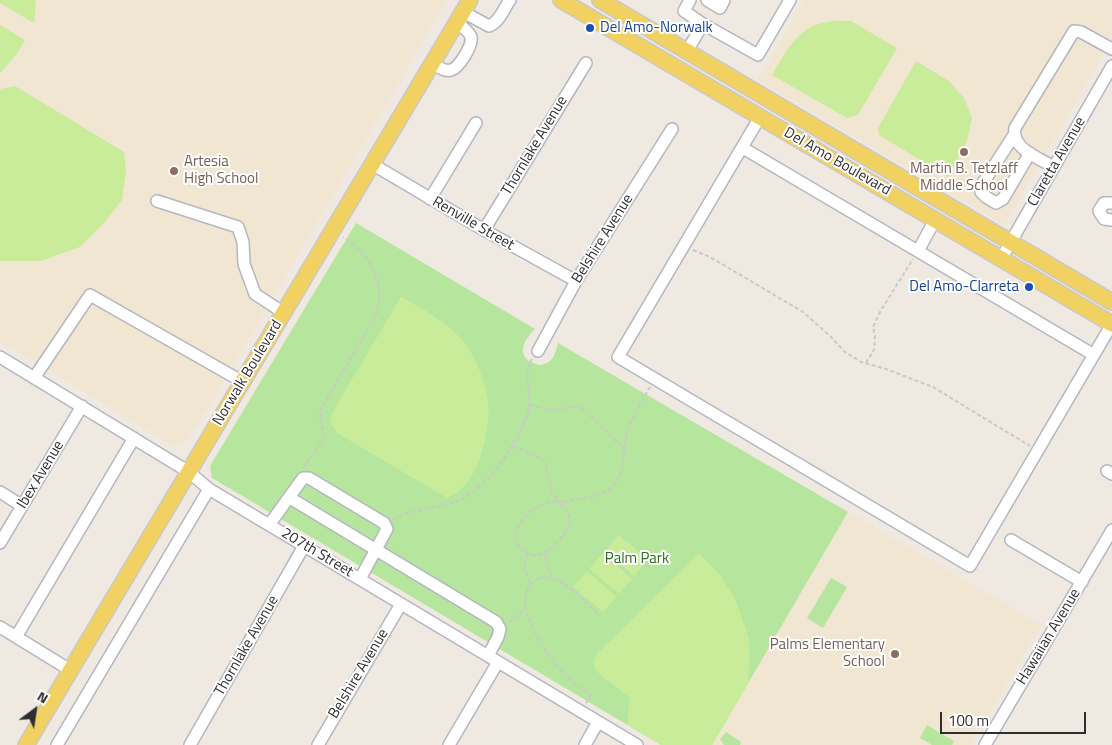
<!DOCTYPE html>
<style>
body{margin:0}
#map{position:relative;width:1112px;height:745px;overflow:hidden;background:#efe9e1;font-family:"Titillium Web",sans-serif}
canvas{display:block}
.north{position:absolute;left:10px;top:685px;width:50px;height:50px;-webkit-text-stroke:4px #fff;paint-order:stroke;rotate:31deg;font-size:14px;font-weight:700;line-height:20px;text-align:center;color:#2e2e2e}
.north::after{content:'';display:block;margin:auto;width:18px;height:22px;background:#2e2e2e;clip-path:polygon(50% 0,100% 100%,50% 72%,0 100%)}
.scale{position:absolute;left:940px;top:712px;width:146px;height:22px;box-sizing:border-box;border:2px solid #2e2e2e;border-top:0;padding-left:6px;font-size:15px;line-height:18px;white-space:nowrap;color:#2e2e2e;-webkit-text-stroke:4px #fff;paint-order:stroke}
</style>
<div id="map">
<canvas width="1112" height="745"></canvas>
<div class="north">N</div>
<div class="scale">100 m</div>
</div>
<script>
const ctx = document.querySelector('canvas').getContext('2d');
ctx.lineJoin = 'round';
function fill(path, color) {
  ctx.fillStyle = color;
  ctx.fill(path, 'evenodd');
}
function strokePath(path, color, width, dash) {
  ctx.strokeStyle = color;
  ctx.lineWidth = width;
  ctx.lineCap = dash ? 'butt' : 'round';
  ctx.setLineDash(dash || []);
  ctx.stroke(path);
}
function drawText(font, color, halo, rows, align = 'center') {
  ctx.font = font + ' "Titillium Web",sans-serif';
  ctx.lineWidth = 4;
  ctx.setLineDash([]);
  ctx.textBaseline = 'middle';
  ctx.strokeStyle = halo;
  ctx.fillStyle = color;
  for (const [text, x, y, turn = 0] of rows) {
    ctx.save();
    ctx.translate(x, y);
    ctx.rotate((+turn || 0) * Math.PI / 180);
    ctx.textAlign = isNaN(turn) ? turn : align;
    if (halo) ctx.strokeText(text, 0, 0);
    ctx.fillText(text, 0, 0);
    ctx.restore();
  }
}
const education = new Path2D(`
 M0 0H447L212 402 184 443 174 446 0 341Z
 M804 0H1112V40L1004 225 758 80Z
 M848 512 1041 625 971 745H712Z`);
const green = new Path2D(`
 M356 223 535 329C521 343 515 359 540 365 553 363 555 355 558 343L848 512 712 745H661L212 478 210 466Z
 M831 578 847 587 823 628 807 618Z
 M927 725 954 741 952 745H932L920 738Z
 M726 732 741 742 740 745H724L720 739Z`);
const pitch = new Path2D(`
 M0 0H36L34 23 0 3Z
 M851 21 897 48 858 115 847 118 772 75C785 53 799 25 827 22 835 20 843 21 851 21Z
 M0 25 25 40 16 55 0 73Z
 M916 61 949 81 964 98 972 118 967 141 948 177 879 135 878 128Z
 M15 86 124 152 126 172 122 200 104 223 80 247 41 261H0V89Z
 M401 297C423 309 448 322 463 341 476 357 485 381 488 401 491 425 481 470 463 487 459 492 452 495 447 498L337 433 330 423 333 411Z
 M619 535 648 560 634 576 605 551Z
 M603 553 632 579 619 594 589 569Z
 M699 553 721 576 736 601 748 636 750 654 748 684 712 745H661L628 725 629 698C623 692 616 687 610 682 599 674 588 667 598 653Z
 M587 571 617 597 603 612 573 587Z`);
const path = new Path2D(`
 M693 250 710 257 803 312 830 336 845 352 861 362 886 369 933 387 1030 446
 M866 363 874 350 875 336 873 327 880 312 913 259
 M530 405 552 410 577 406 581 407 624 449
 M513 446 542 459 545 461 552 493 561 503C576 498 597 499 609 489 627 476 622 450 627 432 632 416 642 401 650 387
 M303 468 325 438 320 419 321 409 375 317C388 284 371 256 343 237
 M554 501C565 504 570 513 570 525 556 547 533 573 515 539 517 518 534 505 554 501Z
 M393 519C412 509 432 509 452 503 487 492 515 447 527 415 534 394 521 376 532 359
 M527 554 524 567 531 585
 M545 554 552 578
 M509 622 524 609
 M586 703 590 695C564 678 545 655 532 626 525 611 520 597 532 583 538 577 549 576 557 580 570 585 590 607 601 617`);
const minor = new Path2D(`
 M707 0 720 8 724 0
 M463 12 489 26C499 23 504 8 510 0
 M703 24 758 55 790 0
 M687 51 703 24 684 11 690 0
 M432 64C437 66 445 72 451 70 459 68 473 45 471 37 469 31 461 26 457 22
 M760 117 618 357 970 566 1112 324
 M1014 135 981 186V192L986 197 996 203 1003 199 1030 153
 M743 148 1094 355
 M372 164 484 230 576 281
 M1054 167C1039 158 1011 149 1015 128L1074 31 1081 32 1112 49
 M430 199 476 123
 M157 201 238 227 243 242 244 264 255 294 284 313
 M1112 203H1104L1099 211 1104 219 1112 220
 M484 230 586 63
 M918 251 935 220
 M1001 259 1112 66
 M538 351 576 281 672 129
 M0 357 189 472 209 489 637 745
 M34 378 90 295 243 382
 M1107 471 1112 474
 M0 492 22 506
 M290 498 496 622 500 629 498 637 488 656
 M269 525 303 478H309L384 523 387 529 360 579
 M1011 540 1082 582
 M0 543 82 406
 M0 627 70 670
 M16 637 134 438
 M57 745 209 489
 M190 745 304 546
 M318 745 401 604
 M449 745 498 662
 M585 745 598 722
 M985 745 1112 530`);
const major = new Path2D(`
 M561 0 1112 324
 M600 0 1112 302
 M26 745 470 0`);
const markers = [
 [590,28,5,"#1a4fb4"],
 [964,152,5,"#8d6e63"],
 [174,171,5,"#8d6e63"],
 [1029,287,5,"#1a4fb4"],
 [895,654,5,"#8d6e63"]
];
const transitNames = [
 ["Del Amo-Norwalk",600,28],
 ["Del Amo-Clarreta",1019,287,"right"]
];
const streetNames = [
 ["Thornlake Avenue",535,146,-59],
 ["Del Amo Boulevard",837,162,30],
 ["Claretta Avenue",1057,162,-60],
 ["Renville Street",473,224,30],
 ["Belshire Avenue",603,239,-58],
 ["Norwalk Boulevard",248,373,-59],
 ["Ibex Avenue",41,475,-59],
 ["207th Street",317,553,31],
 ["Hawaiian Avenue",1049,637,-59],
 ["Thornlake Avenue",247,646,-60],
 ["Belshire Avenue",359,674,-59]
];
const educationNames = [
 ["Artesia",184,162],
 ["High School",184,179],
 ["Martin B. Tetzlaff",964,169,"center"],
 ["Middle School",964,186,"center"],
 ["Palms Elementary",885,645,"right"],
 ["School",885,662,"right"]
];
const parkNames = [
 ["Palm Park",637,559]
];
fill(education, '#f0e6d1');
fill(green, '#b6e59e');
fill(pitch, '#c9ec9a');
strokePath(minor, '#b4b7c1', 14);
strokePath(major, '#c9c9c9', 18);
strokePath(path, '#c9c9c9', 2, [4, 2.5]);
strokePath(minor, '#fff', 11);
strokePath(major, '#f2d163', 15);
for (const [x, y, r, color] of markers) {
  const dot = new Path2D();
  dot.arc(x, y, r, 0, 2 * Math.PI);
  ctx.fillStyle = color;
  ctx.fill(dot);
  strokePath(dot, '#fff', 2);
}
drawText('15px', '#164399', '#fff', transitNames, 'left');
drawText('15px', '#2e2e2e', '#fff', streetNames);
drawText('15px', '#785e54', '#fff', educationNames, 'left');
drawText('15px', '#2c6e1b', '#fff', parkNames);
</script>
